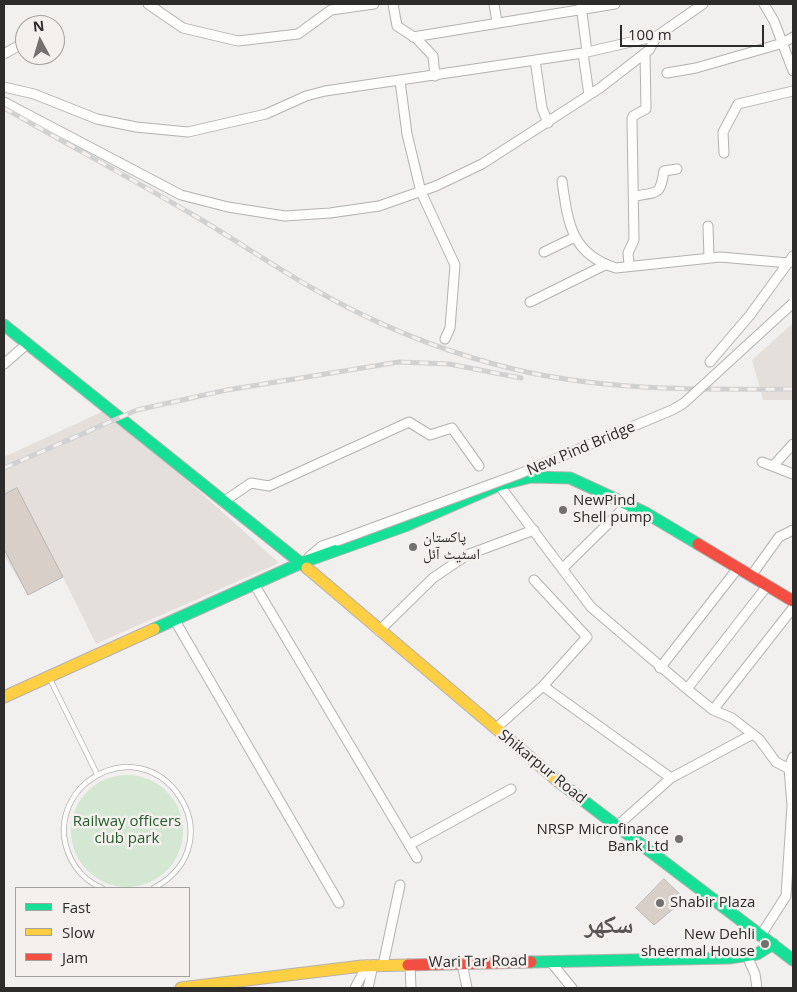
<!DOCTYPE html>
<meta charset="utf-8">
<style>
body{margin:0}
#map{position:relative;width:797px;height:992px;overflow:hidden;background:#f2f0ee;font-family:"Open Sans",sans-serif}
canvas{display:block}
.frame{position:absolute;inset:0;border:5px solid #2d2c2b;pointer-events:none}
.legend{position:absolute;left:15px;top:887px;width:175px;height:90px;box-sizing:border-box;background:#f3f0ed;border:1px solid #a4a29f;margin:0;padding:6px 9px;list-style:none;font-size:15px;color:#2d2c2b}
.legend li{display:flex;align-items:center;gap:10px;height:25px}
.legend b{width:25px;border:1px solid #a4a29f}
.north{position:absolute;left:15px;top:15px;width:50px;height:50px;box-sizing:border-box;background:#f3f0ed;border:1px solid #a4a29f;border-radius:50%;rotate:354deg;font-size:14px;font-weight:700;line-height:20px;text-align:center;color:#2d2c2b}
.north::after{content:'';display:block;margin:auto;width:18px;height:22px;background:#72716f;clip-path:polygon(50% 0,100% 100%,50% 72%,0 100%)}
.scale{position:absolute;left:620px;top:25px;width:144px;height:22px;box-sizing:border-box;border:2px solid #2d2c2b;border-top:0;padding-left:6px;font-size:15px;line-height:18px;white-space:nowrap;color:#2d2c2b;-webkit-text-stroke:4px #f3f0ed;paint-order:stroke}
</style>
<div id="map">
<canvas width="797" height="992"></canvas>
<div class="frame"></div>
<ul class="legend">
<li><b style="height:6px;background:#16e098"></b>Fast</li>
<li><b style="height:6px;background:#ffcf43"></b>Slow</li>
<li><b style="height:6px;background:#f24e42"></b>Jam</li>
</ul>
<div class="north">N</div>
<div class="scale">100 m</div>
</div>
<script>
const ctx = document.querySelector('canvas').getContext('2d');
ctx.lineJoin = 'round';
function fill(path, color) {
  ctx.fillStyle = color;
  ctx.fill(path, 'evenodd');
}
function strokePath(path, color, width, dash) {
  ctx.strokeStyle = color;
  ctx.lineWidth = width;
  ctx.lineCap = dash ? 'butt' : 'round';
  ctx.setLineDash(dash || []);
  ctx.stroke(path);
}
function drawText(font, color, halo, rows, align = 'center') {
  ctx.font = font + ' "Open Sans","Noto Naskh Arabic",sans-serif';
  ctx.lineWidth = 5;
  ctx.setLineDash([]);
  ctx.textBaseline = 'middle';
  ctx.strokeStyle = halo;
  ctx.fillStyle = color;
  for (const [text, x, y, turn = 0] of rows) {
    ctx.save();
    ctx.translate(x, y);
    ctx.rotate((+turn || 0) * Math.PI / 180);
    ctx.textAlign = isNaN(turn) ? turn : align;
    if (halo) ctx.strokeText(text, 0, 0);
    ctx.fillText(text, 0, 0);
    ctx.restore();
  }
}
const built = new Path2D(`
 M793 323V400H763L752 360Z
 M108 409 279 563 96 644 63 577 28 595 4 555V457Z`);
const green = new Path2D(`
 M71 831a56 56 0 1 1 112 0a56 56 0 1 1-112 0Z`);
const building = new Path2D(`
 M17 488 63 577 28 595 4 549V495Z
 M664 879 685 899 654 925 636 908Z`);
const lane = new Path2D(`
 M49 677 97 774
 M102 888C80 879 67 859 64 836 62 816 71 795 87 782 161 726 238 842 154 888`);
const street = new Path2D(`
 M148 4 183 28 238 41 298 34 331 10 374 4
 M393 4 397 26 417 39 433 56 435 76
 M494 4 497 22
 M764 4 774 21 793 71
 M581 5 587 52
 M413 37 615 4
 M583 53 589 95
 M4 54 25 42
 M535 60 542 108 548 123
 M667 73 696 68 783 43 793 37
 M400 81 407 134 421 192 455 265 450 328 445 339
 M4 87 34 94 97 119 136 127 188 132 266 114 306 96 325 91 583 53 657 36
 M4 102 181 195 228 207 285 216 330 213 379 206 436 186 482 164 600 88 649 50 657 36 703 4
 M724 153 723 132 738 104 793 91
 M562 181C568 223 571 254 616 268L720 257 789 263
 M635 196C659 192 660 195 664 171L677 169
 M708 226 709 258
 M544 252 575 237
 M629 265 628 253 634 240 632 119 633 116 646 109 645 53
 M530 302 605 265
 M710 362 750 315 793 256
 M4 364 27 344
 M762 462 793 474
 M773 466 793 444
 M499 485 591 607 687 689 713 710 732 718 759 739 776 762 793 771
 M223 502 251 483 269 486 409 422 430 435 452 428 479 466
 M309 557 322 546 337 541
 M563 568 628 504
 M751 576 779 537 793 530
 M534 580 587 637 543 686
 M254 584 417 858
 M174 619 339 903
 M379 631 433 578 467 555 534 530
 M660 668 738 568
 M687 689 767 586
 M713 710 793 608
 M495 729 543 686 671 778
 M617 826 671 778 753 734
 M409 845 511 789
 M761 935 786 896 792 805 789 768 793 757
 M747 956 755 974 757 988
 M550 961 572 988
 M462 963 467 988
 M410 964 411 988
 M383 965 400 885
 M355 988 367 965
 M368 988 373 965`);
const fast = new Path2D(`
 M4 325 307 568
 M154 629 301 563 405 526 499 485 531 477 570 478 646 513 698 544
 M559 782 793 960
 M531 962 729 958 757 954 773 944`);
const slow = new Path2D(`
 M307 568 559 782
 M4 697 154 629
 M181 988 362 966 408 965`);
const jam = new Path2D(`
 M698 544 793 601
 M408 965 531 962`);
const rail = new Path2D(`
 M4 108C67 144 132 179 195 216 234 239 272 265 312 288 369 321 431 347 494 364 591 391 694 390 793 389
 M4 468 137 410 227 390 399 362 449 364 521 378`);
const streetBridge = new Path2D(`
 M337 541 519 474 672 410 684 403 793 303`);
const markers = [
 [563,510,5,"#72716f"],
 [413,547,5,"#72716f"],
 [679,839,5,"#72716f"],
 [660,903,5,"#72716f"],
 [765,944,5,"#72716f"]
];
const streetNames = [
 ["New Pind Bridge",581,449,-23],
 ["Shikarpur Road",542,767,39],
 ["Wari Tar Road",478,962,-1]
];
const poiNames = [
 ["NewPind",573,501],
 ["Shell pump",573,518],
 ["پاکستان",423,538],
 ["اسٹیٹ آئل",423,555],
 ["NRSP Microfinance",669,830,"right"],
 ["Bank Ltd",669,847,"right"],
 ["Shabir Plaza",670,903],
 ["New Dehli",755,935,"right"],
 ["sheermal House",755,952,"right"]
];
const parkNames = [
 ["Railway officers",127,822],
 ["club park",127,839]
];
const townNames = [
 ["سکھر",609,926]
];
fill(built, '#e4dfda');
fill(green, '#d3e7d3');
fill(building, '#d8cfc9');
strokePath(building, '#b9b7b6', 1);
strokePath(lane, '#b3b2b0', 6);
strokePath(street, '#b3b2b0', 11);
strokePath(fast, '#b3b2b0', 13);
strokePath(slow, '#b3b2b0', 13);
strokePath(jam, '#b3b2b0', 13);
strokePath(lane, '#fdfdfc', 4.5);
strokePath(street, '#fdfdfc', 9);
strokePath(fast, '#16e098', 11);
strokePath(slow, '#ffcf43', 11);
strokePath(jam, '#f24e42', 11);
strokePath(rail, '#d2d1d1', 5);
strokePath(rail, '#f3f0ed', 3, [9]);
strokePath(streetBridge, '#b3b2b0', 11, []);
strokePath(streetBridge, '#fdfdfc', 9);
for (const [x, y, r, color] of markers) {
  const dot = new Path2D();
  dot.arc(x, y, r, 0, 2 * Math.PI);
  ctx.fillStyle = color;
  ctx.fill(dot);
  strokePath(dot, '#f3f0ed', 2);
}
drawText('15px', '#2d2c2b', '#f3f0ed', streetNames);
drawText('15px', '#2d2c2b', '#f3f0ed', poiNames, 'left');
drawText('15px', '#255c2d', '#f3f0ed', parkNames);
drawText('bold 25px', '#585654', '#f3f0ed', townNames);
</script>
